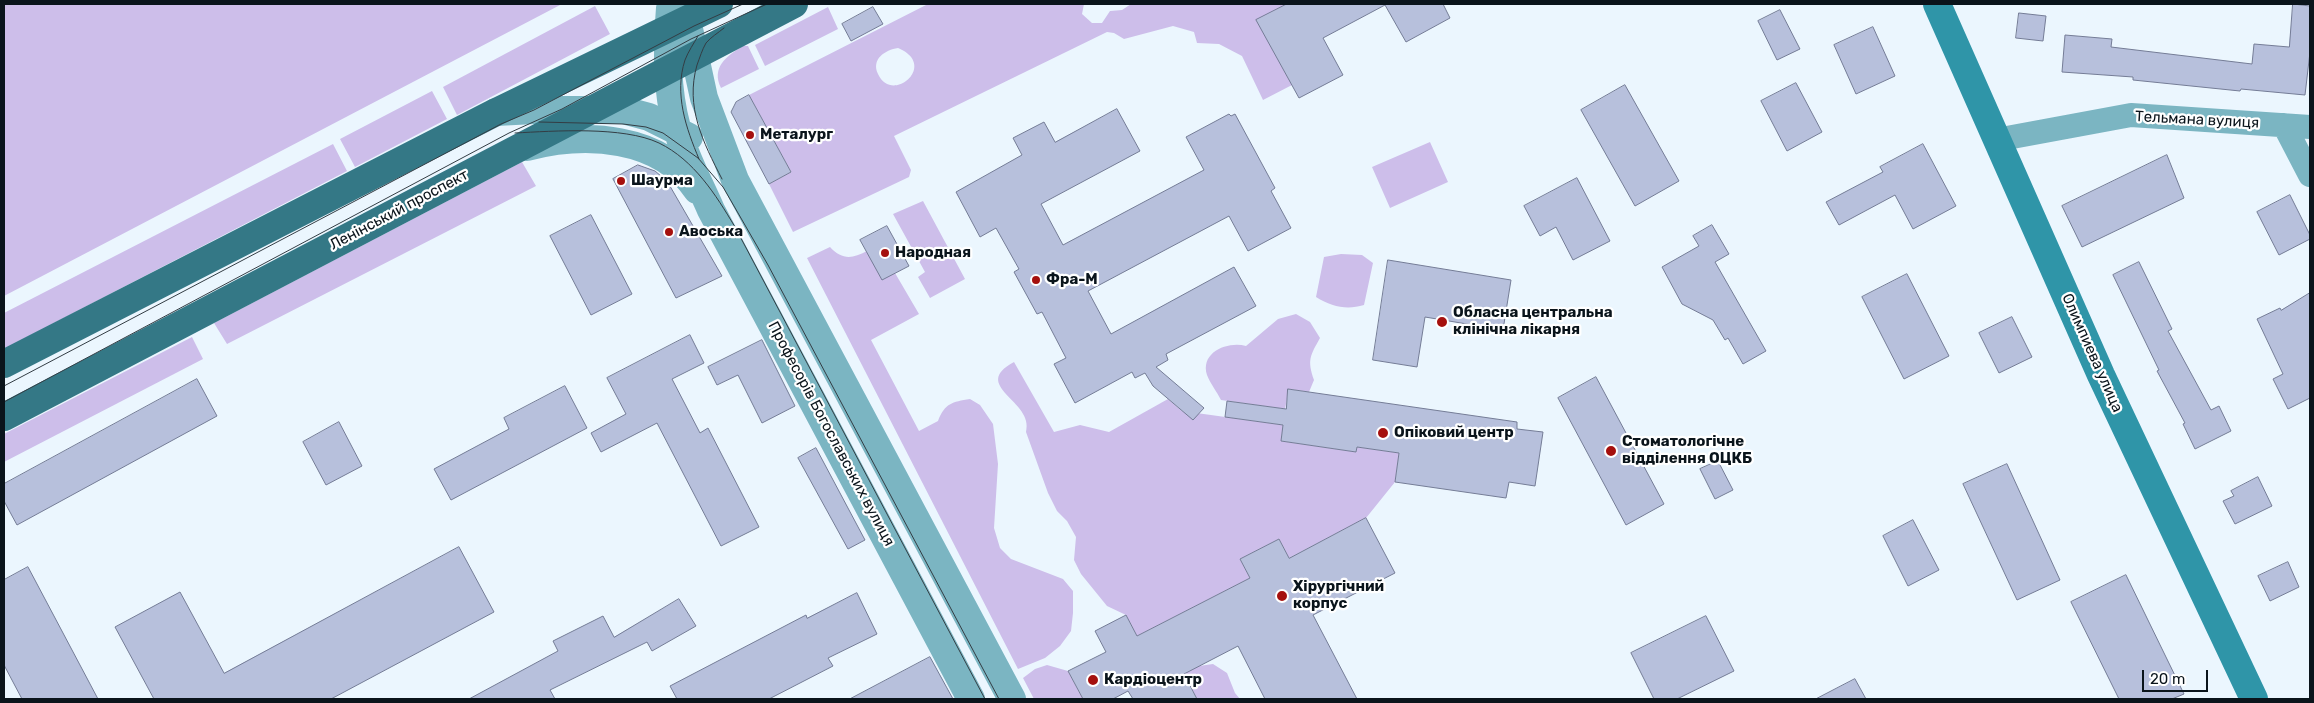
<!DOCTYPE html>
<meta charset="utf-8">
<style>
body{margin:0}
#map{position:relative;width:2314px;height:703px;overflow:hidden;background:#ebf6fe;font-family:Rubik,sans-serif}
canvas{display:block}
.frame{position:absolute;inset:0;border:5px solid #0a141b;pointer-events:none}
.scale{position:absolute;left:2142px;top:670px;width:66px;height:22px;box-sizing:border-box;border:2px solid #0a141b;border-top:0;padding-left:6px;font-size:15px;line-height:18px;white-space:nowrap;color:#0a141b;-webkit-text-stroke:4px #fff;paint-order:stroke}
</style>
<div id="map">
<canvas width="2314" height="703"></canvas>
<div class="frame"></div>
<div class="scale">20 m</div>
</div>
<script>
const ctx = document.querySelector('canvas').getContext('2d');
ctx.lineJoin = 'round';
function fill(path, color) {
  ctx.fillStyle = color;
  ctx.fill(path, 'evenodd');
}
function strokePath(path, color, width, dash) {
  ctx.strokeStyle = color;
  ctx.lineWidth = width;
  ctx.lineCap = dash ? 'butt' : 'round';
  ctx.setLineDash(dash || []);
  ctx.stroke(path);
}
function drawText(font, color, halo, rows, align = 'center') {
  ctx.font = font + ' Rubik,sans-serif';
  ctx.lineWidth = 4.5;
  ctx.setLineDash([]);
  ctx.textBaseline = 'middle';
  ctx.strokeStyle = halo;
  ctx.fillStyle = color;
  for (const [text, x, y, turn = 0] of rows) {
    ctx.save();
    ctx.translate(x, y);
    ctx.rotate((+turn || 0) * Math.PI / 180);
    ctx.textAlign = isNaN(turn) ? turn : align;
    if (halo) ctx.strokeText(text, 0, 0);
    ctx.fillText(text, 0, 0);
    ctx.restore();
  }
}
const green = new Path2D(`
 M4 4H562L4 296Z
 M928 4H1084L1082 14 1092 23H1102L1110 11 1122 10 1131 4H1287L1257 20 1292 85 1263 100 1242 56 1219 44 1197 43 1194 32 1173 26 1124 39 1114 33 1107 32 894 136 911 170 909 177 793 232 769 184 791 172 749 95ZM898 48C939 65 892 105 878 74 871 59 885 50 898 48Z
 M595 6 610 34 457 115 443 87Z
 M828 7 838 29 765 66 755 45Z
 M743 46H748L759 69 721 88C711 68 726 56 743 46Z
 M432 91 447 119 355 167 340 139Z
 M1430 142 1448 182 1390 208 1372 167Z
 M333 144 347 171 4 349V313Z
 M522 162 536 186 227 344 214 323Z
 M923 201 965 279 930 298 918 277 925 272 893 214Z
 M830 247C842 260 852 259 867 251L895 273 919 314 871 340 919 431 938 421C945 403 952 402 970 399L980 405 993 424 998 464 994 528 1000 548 1011 559 1063 579 1073 591V613L1071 631 1060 646 1045 658 1018 669 807 258Z
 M1341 254 1362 255 1373 263 1364 305C1347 310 1332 307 1316 297L1324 257Z
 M1296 314 1310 322 1320 338C1310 356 1307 360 1314 380L1309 392 1289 389 1285 409 1221 400C1217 392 1210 383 1207 375 1200 352 1228 341 1246 346L1278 319Z
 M192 337 203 359 4 462V434Z
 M1014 362 1054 432 1080 425 1109 432 1168 399 1182 411 1283 425 1281 441 1356 452 1357 447 1399 453 1395 482 1366 518 1289 558 1279 539 1240 559 1250 578 1137 636 1126 615 1107 606 1081 574 1074 560 1076 537 1067 521 1057 511 1048 493 1026 432C1035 401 969 386 1014 362Z
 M1193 655 1199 666 1213 664 1227 673 1235 693 1240 699H1197L1187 679 1171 687Z
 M1047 665 1068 671 1083 699H1034L1023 678 1035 669Z`);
const building = new Path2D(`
 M1287 4H1443L1450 18 1406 42 1385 5 1323 38 1343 75 1299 98 1256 20Z
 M2293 4 2310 6V52L2305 95 2241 89 2240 91 2133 80V77L2062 72 2065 35 2112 39 2111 47 2252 64 2254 44 2289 47Z
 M873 7 883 24 851 41 842 24Z
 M1780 10 1800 49 1777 60 1758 21Z
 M2019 13 2046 16 2043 41 2016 38Z
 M1873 27 1895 76 1856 94 1834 45Z
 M1796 83 1822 132 1787 151 1761 101Z
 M1625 85 1679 181 1635 206 1581 110Z
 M749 95 791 172 769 184 731 112 736 102Z
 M1117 109 1140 151 1041 204 1063 245 1204 170 1186 137 1229 114 1231 116 1235 114 1275 188 1271 191 1291 228 1248 251 1229 216 1088 291 1111 334 1234 267 1256 306 1166 354 1168 360 1156 367 1204 408 1193 420 1153 386 1145 373 1135 378 1132 372 1075 403 1054 364 1066 358 1042 312 1037 314 1014 272 1019 269 996 228 980 237 956 192 1022 155 1013 138 1044 122 1055 142Z
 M1923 144 1956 206 1913 229 1895 195 1839 225 1826 202 1883 172 1880 167Z
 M2167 155 2184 198 2082 247 2062 206Z
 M638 165 655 171 667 181 722 276 676 298 613 179Z
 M1577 178 1610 241 1573 260 1556 227 1540 236 1524 206Z
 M2290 195 2310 235V239L2279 255 2257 212Z
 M591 215 632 294 591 315 550 236Z
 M1712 225 1729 254 1715 262 1766 351 1743 364 1728 338 1725 340 1713 320 1682 304 1662 267 1699 246 1693 236Z
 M887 226 909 266 882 280 860 240Z
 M1388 260 1511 280 1503 330 1425 317 1417 367 1373 360Z
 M2139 262 2172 329 2168 331 2211 410 2219 406 2231 431 2195 449 2183 424 2185 423 2157 371 2159 370 2113 275Z
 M1907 274 1949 356 1904 379 1862 297Z
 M2310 293V398L2288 409 2273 379 2283 374 2257 319 2280 308 2281 310Z
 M2012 317 2032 357 1999 373 1979 333Z
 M690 335 704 363 672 379 700 433 708 428 759 527 721 546 657 423 601 452 591 433 626 414 607 378Z
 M762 340 795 406 762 423 738 375 717 385 708 367Z
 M1596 377 1664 504 1626 525 1558 398Z
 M197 379 217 416 17 525 4 501V484Z
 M565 386 587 428 451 500 434 469 509 429 504 418Z
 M1288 389 1517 422V429L1543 432 1535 486 1509 482 1506 498 1395 482 1399 453 1357 447 1356 452 1281 441 1283 425 1225 417 1227 401 1286 409Z
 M339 422 362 466 326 485 303 442Z
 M816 448 865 540 848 549 798 458Z
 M1718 461 1733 490 1715 499 1700 469Z
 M2007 464 2060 580 2017 600 1963 484Z
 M2258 477 2272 506 2235 524 2223 501 2234 496 2231 491Z
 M1366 518 1395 573 1313 615 1357 699H1265L1238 646 1184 674 1197 699H1133L1128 691 1113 699H1083L1068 671 1106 652 1095 631 1126 615 1137 636 1250 578 1240 559 1279 539 1289 558Z
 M1913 520 1939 570 1908 586 1883 536Z
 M459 547 494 612 331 699H154L115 627 180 592 224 673Z
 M2288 562 2299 587 2270 601 2258 576Z
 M28 567 98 699H22L4 665V580Z
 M2126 575 2184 694 2172 699H2119L2071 602Z
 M857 593 877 634 828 658 833 666 769 699H677L670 686 806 615 807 618Z
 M679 599 696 626 652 651 647 642 550 690 555 699H469L558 651 553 641 603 616 614 637Z
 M1706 616 1734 671 1677 699H1654L1631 653Z
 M930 657 953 699H850Z
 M1855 679 1866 699H1816Z`);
const minor = new Path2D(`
 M2284 125 2310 175
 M1996 140 2131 115 2310 127`);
const tertiary = new Path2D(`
 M677 4 689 29 704 98 735 180 1012 699
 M670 8C667 48 666 89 677 128 684 156 700 184 711 210L971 699
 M496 112 534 110H623L649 117 689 137
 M527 147C585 132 660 135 697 190`);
const secondary = new Path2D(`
 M1937 4 2101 375 2254 699`);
const primary = new Path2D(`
 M4 364 496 112 719 4
 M4 417 794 4`);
const tram = new Path2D(`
 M698 36C694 43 688 52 685 60 674 94 686 128 699 159
 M539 122 623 124 646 127 663 133 698 158 723 187 768 265 999 699
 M515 133C554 131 623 126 659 143 694 160 716 195 735 227L985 699
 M722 179C703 142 685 107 697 65 700 57 702 50 706 43 711 37 718 33 724 28
 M4 386 501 124 534 110 694 26 743 4
 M4 402 509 133 562 109 691 39 767 4`);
const markers = [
 [750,135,5,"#a5100e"],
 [621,181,5,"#a5100e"],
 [669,232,5,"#a5100e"],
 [885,253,5,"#a5100e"],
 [1036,280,5,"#a5100e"],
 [1442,322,6,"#a5100e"],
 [1383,433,6,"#a5100e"],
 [1611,451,6,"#a5100e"],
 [1282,596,6,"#a5100e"],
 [1093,680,6,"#a5100e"]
];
const streetNames = [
 ["Тельмана вулиця",2197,120,3],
 ["Ленінський проспект",399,210,-28],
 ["Олимпиева улица",2092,353,66],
 ["Професорів Богославських вулиця",831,434,62]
];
const poiNames = [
 ["Металург",760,135],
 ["Шаурма",631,181],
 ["Авоська",679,232],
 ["Народная",895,253],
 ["Фра-М",1046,280],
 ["Обласна центральна",1453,313],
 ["клінічна лікарня",1453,330],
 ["Опіковий центр",1394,433],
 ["Стоматологічне",1622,442],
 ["відділення ОЦКБ",1622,459],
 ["Хірургічний",1293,587],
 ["корпус",1293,604],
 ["Кардіоцентр",1104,680]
];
fill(green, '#cdbeea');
fill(building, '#b7c0dc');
strokePath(building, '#747c96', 1);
strokePath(minor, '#7bb5c2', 24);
strokePath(tertiary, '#7bb5c2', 28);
strokePath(secondary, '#2f95a8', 28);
strokePath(primary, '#347886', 28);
strokePath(tram, '#333d44', 1);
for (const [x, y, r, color] of markers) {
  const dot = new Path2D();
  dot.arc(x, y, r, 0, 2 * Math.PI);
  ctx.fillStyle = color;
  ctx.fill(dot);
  strokePath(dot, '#fff', 2);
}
drawText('15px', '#0a141b', '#fff', streetNames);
drawText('bold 15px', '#0a141b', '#fff', poiNames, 'left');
</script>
